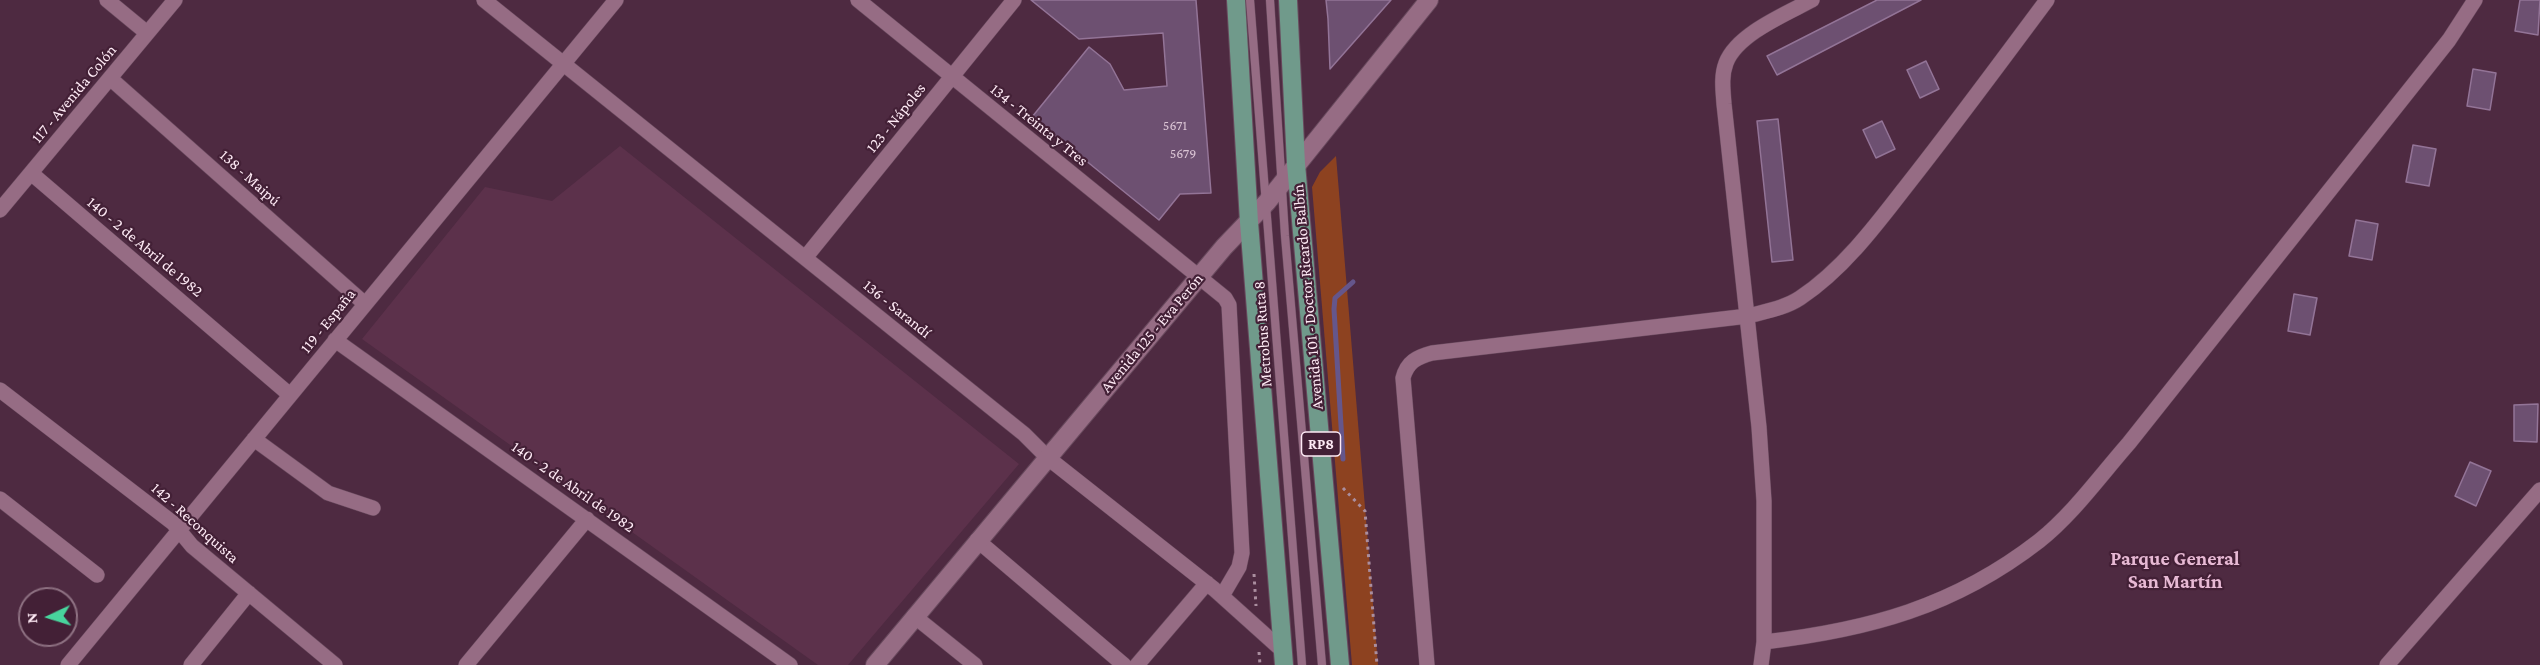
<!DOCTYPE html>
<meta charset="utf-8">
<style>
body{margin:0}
#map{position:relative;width:2540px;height:665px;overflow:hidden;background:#4e2a41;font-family:"Crimson Pro",serif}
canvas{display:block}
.north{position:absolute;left:18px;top:587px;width:60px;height:60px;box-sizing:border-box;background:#432036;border:2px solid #8e7182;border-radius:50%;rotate:266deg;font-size:16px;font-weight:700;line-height:24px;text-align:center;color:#feeaf5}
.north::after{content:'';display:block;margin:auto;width:21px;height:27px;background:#48d49d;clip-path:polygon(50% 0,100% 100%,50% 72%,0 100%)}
</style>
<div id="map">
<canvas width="2540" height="665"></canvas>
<div class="north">N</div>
</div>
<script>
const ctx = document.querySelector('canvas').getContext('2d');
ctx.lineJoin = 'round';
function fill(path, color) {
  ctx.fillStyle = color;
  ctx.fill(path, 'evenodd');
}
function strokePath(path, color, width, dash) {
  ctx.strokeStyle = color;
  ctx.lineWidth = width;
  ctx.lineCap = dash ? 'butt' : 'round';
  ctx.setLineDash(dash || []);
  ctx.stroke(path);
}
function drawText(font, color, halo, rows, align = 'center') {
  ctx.font = font + ' "Crimson Pro",serif';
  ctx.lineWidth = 4.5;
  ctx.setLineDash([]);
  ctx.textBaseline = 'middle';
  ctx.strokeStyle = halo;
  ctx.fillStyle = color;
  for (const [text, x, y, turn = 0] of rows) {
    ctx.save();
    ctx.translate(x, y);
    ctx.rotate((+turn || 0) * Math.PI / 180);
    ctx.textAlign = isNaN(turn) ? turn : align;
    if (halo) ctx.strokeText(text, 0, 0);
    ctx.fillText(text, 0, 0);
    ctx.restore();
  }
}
const built = new Path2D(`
 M620 146 1019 464 848 665H818L362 339 485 187 552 201Z`);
const green = new Path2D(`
 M1336 156 1378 665H1352L1312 187 1320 172Z`);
const stream = new Path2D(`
 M1343 459 1334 309 1335 298 1353 282`);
const building = new Path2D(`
 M1031 0H1196L1211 193 1180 194 1159 220 1032 117 1089 47 1110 64 1124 90 1167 86 1163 33 1079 39Z
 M1326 0H1391L1330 69 1328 19Z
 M1877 0H1921L1777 75 1767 56Z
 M2520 0H2540L2538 35 2515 31Z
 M1926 61 1939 89 1920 98 1907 70Z
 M2473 69 2496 73 2490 110 2467 106Z
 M1778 119 1793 260 1772 262 1757 121Z
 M1882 121 1895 149 1876 158 1863 130Z
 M2413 145 2436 149 2429 186 2406 182Z
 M2356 220 2378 224 2372 260 2349 256Z
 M2294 294 2317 298 2310 335 2288 331Z
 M2538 404 2537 442 2514 441V405Z
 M2470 462 2491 471 2476 506 2455 496Z`);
const path = new Path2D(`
 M1343 488 1365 511 1377 665
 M1254 574 1256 606
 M1259 652 1260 665`);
const lane = new Path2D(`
 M1250 0 1302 665
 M1270 0 1285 236 1322 665`);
const street = new Path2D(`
 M107 0 147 33
 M484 0 1024 434 1048 458 1214 589 1283 651
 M858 0 1225 298 1229 305 1242 553 1239 567 1222 596
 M1812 0C1786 14 1737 34 1726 63 1721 76 1723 90 1724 104L1759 427 1764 501V642C1868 630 1954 607 2039 541 2073 514 2100 476 2129 443L2449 40 2475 0
 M111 79 365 304
 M31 173 290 395
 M0 210 175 0
 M805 258 1014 0
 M335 340 790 665
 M0 390 173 523 192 546 335 665
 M254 439 328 493 373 508
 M0 499 97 575
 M977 540 1124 665
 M914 616 975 665
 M68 665 616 0
 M191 665 249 593
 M466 665 587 519
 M1137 665 1207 583
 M1427 665 1403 378C1407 362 1417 357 1432 353L1748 316C1766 311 1785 308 1800 298 1841 271 1874 228 1904 189 1953 127 2000 63 2047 0
 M1761 665 1764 642
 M2387 665 2540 490`);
const secondary = new Path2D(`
 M875 665 1224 247 1267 202 1429 0`);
const primary = new Path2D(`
 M1236 0 1249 222 1284 665
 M1288 0 1296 164 1340 665`);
const numberNames = [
 ["5671",1175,126],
 ["5679",1183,154]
];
const shields = [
 [1321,444,39]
];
const shieldNames = [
 ["RP8",1321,444]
];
const streetNames = [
 ["117 - Avenida Colón",74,94,-50],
 ["123 - Nápoles",896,118,-51],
 ["134 - Treinta y Tres",1039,125,39],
 ["138 - Maipú",250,178,42],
 ["140 - 2 de Abril de 1982",145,247,40],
 ["Avenida 101 - Doctor Ricardo Balbín",1308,297,-95],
 ["136 - Sarandí",897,309,39],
 ["119 - España",328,321,-51],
 ["Avenida 125 - Eva Perón",1152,333,-50],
 ["Metrobus Ruta 8",1263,334,-94],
 ["140 - 2 de Abril de 1982",573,487,35],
 ["142 - Reconquista",195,523,42]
];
const quarterNames = [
 ["Parque General",2175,559],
 ["San Martín",2175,582]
];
fill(built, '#5c314b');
fill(green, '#8d4220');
strokePath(stream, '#65568b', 5);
fill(building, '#6d5071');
strokePath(building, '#937497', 1.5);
strokePath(lane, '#68495d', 9);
strokePath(street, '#68495d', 16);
strokePath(secondary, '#68495d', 20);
strokePath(primary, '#68495d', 20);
strokePath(path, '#aa8e9f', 3, [3, 4.5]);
strokePath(lane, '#966c84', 8);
strokePath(street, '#966c84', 15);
strokePath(secondary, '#966c84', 18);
strokePath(primary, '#709a8b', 18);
drawText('14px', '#dac4d4', null, numberNames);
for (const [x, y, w] of shields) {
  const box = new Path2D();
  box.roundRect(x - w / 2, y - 12, w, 24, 4.5);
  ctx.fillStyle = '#432036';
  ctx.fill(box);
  strokePath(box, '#feeaf5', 1.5);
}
drawText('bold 15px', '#feeaf5', null, shieldNames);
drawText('16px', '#feeaf5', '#432036', streetNames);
drawText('bold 20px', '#e7b9d4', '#432036', quarterNames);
</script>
